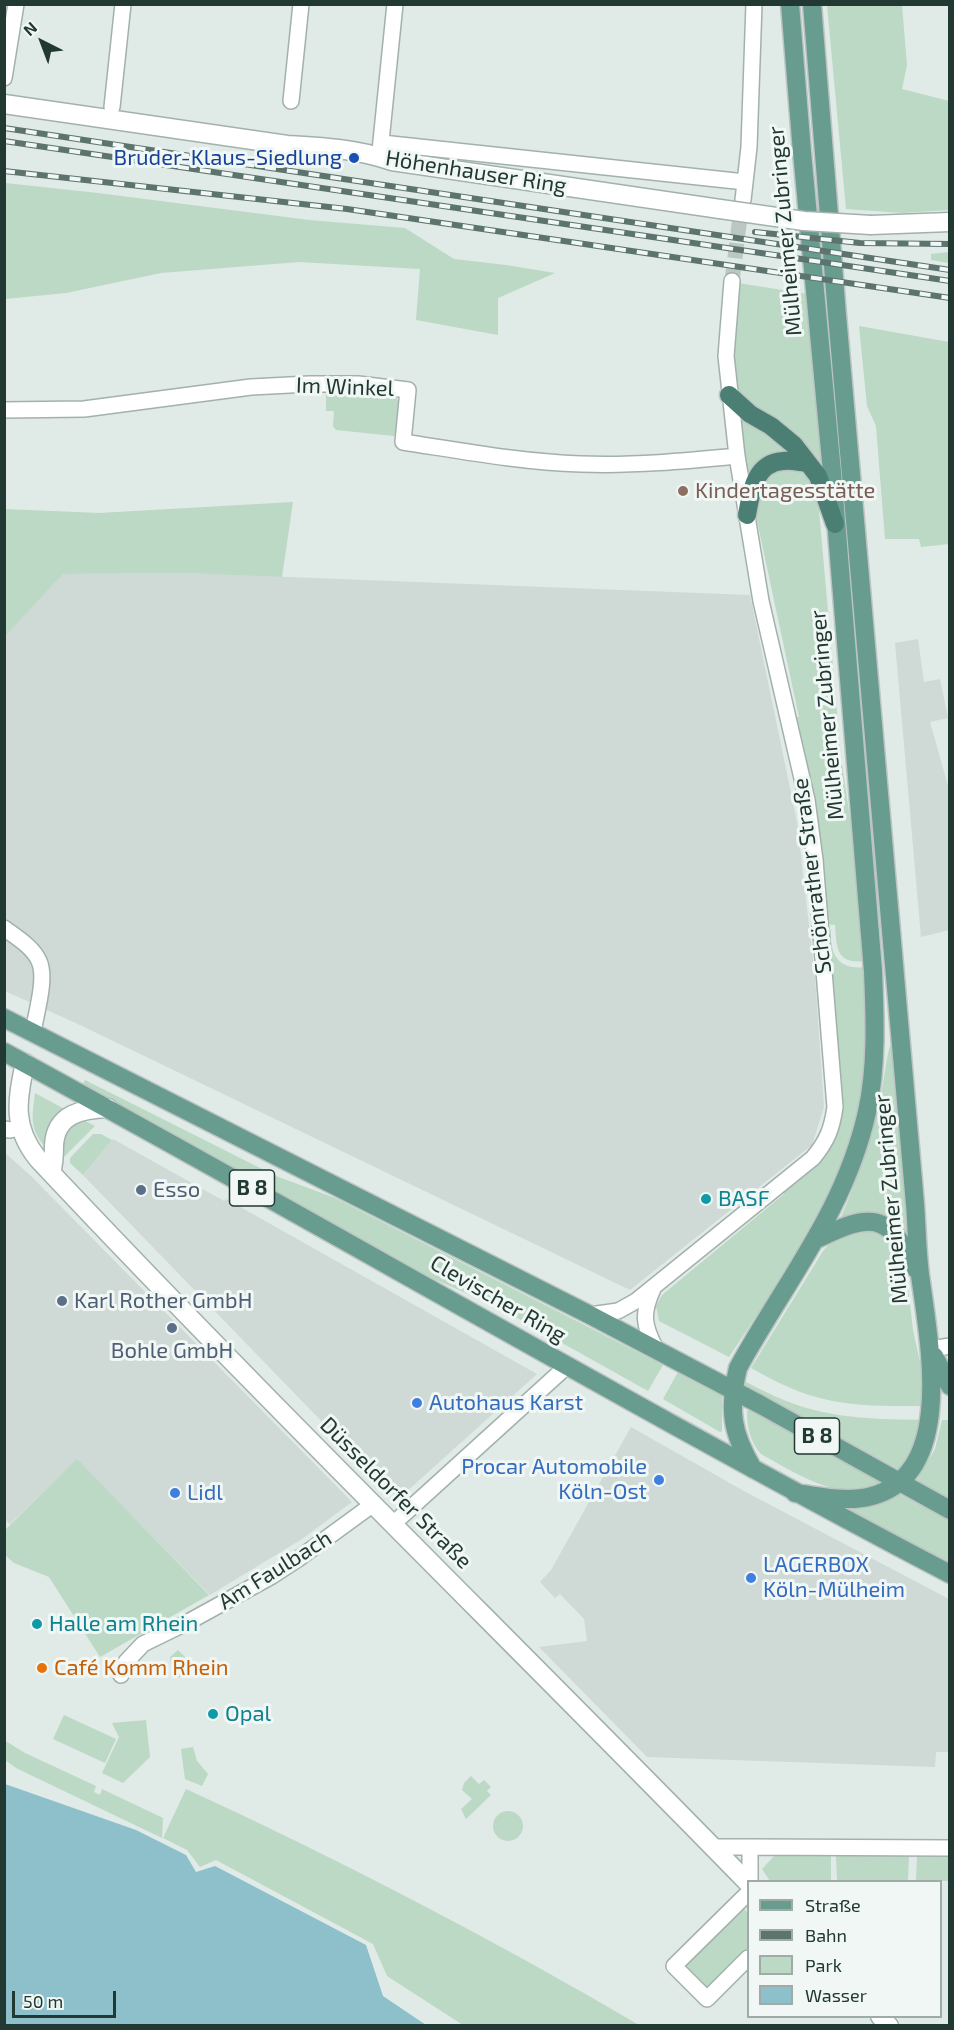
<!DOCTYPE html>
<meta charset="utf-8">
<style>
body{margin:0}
#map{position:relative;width:954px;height:2030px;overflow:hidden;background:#e0eae6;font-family:"Exo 2",sans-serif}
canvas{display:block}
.frame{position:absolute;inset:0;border:6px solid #223933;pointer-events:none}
.legend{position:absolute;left:747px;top:1880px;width:195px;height:138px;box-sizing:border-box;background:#f0f7f4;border:2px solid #9eaba7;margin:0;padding:8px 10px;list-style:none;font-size:18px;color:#223933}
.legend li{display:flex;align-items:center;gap:12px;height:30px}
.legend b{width:30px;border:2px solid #9eaba7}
.north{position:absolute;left:12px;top:12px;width:60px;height:60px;-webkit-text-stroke:4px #f0f7f4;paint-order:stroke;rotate:318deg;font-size:16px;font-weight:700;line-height:24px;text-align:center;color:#223933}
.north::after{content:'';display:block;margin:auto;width:21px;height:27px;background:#223933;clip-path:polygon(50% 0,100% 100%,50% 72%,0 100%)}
.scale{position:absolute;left:12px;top:1991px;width:104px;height:27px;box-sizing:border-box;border:3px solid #223933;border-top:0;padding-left:8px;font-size:18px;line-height:21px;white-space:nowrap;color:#223933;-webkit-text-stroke:4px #f0f7f4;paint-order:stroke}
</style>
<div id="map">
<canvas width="954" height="2030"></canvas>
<div class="frame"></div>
<ul class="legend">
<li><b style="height:8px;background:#689c8f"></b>Straße</li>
<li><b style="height:8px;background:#5d746e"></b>Bahn</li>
<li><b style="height:16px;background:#bbd9c4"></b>Park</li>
<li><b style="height:16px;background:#8dc0cb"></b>Wasser</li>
</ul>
<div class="north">N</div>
<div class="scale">50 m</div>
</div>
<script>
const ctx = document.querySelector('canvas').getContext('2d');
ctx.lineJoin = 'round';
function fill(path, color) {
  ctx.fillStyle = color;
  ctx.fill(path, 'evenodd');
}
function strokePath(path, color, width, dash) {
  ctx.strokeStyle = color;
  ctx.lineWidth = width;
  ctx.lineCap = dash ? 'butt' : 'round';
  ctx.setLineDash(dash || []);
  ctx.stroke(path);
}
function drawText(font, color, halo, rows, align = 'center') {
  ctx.font = font + ' "Exo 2",sans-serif';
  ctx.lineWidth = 6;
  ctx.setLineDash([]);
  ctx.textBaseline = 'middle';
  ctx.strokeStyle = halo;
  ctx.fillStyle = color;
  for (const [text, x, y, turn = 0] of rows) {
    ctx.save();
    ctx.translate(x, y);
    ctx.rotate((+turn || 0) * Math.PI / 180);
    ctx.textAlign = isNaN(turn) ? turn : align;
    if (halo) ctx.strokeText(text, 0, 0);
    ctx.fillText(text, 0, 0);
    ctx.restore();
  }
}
const built = new Path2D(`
 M185 573 750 595 797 822 815 977 824 1107 812 1145 630 1290 80 1025 5 991 4 636 63 574Z
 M918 639 924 682 940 679 948 718 930 722 950 793 949 930 921 937 895 643Z
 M113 1139 224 1201 226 1199 537 1374 404 1494 397 1496 390 1492 83 1175Z
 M4 1152 31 1176 352 1502 302 1539 210 1595 77 1460 10 1524 4 1519Z
 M631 1427 742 1490 949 1599V1752H936L935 1767 647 1757 539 1647 587 1641 584 1619 560 1594 555 1598 540 1582 551 1570Z`);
const green = new Path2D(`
 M827 5H902L907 65 902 89 949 101V210L903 213 846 209Z
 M5 183 98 193 309 220 405 228 454 259 506 265 555 273 498 298V335L416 320 420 269 299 262 161 273 66 293 5 299Z
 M949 252V263L931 260V254Z
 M738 283 808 294 823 463 820 467C805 453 744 408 738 393 728 370 735 308 738 283Z
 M859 326 949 342V544L921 547 919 539H885L876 426 867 406Z
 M326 389 393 393 399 402 397 433 394 436 336 430 333 426 334 411H326Z
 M742 417 793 453 748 475 739 420Z
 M795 468 811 480 818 499 841 757 858 873 865 961C836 964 837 949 835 925L827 924 795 718 799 717 756 516 754 499 771 471Z
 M293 502 282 577 185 573 63 574 5 636V509L99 513Z
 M827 929 831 930C830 955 838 970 865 967L866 1052 858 1110 849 1142 837 1174 814 1223 765 1303 729 1357 659 1321 656 1306 662 1295 784 1194 782 1191C808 1168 836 1152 841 1116Z
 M893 1037 902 1137 908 1239 840 1219C857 1181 870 1142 880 1100 885 1079 885 1057 893 1037Z
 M85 1080 276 1176 335 1198 663 1365 648 1391 496 1306 429 1277 83 1084Z
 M35 1093 68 1111 47 1149C29 1129 32 1119 35 1093Z
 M78 1117 95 1126 62 1159 61 1137Z
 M93 1134H101L112 1140 83 1175 70 1163V1158Z
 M849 1229 881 1231 905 1262 913 1330 921 1367 923 1406C889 1406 853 1407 820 1398 795 1392 773 1380 751 1368L823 1251 832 1241Z
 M678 1372 722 1395V1431L720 1432 663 1399Z
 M746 1382C762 1390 779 1399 797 1405 838 1419 880 1419 922 1420L914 1452 900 1470 745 1386Z
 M749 1410 879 1481V1483C842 1505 794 1472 761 1454 750 1442 747 1427 747 1411Z
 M942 1420H949V1499L917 1480 935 1449Z
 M77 1459 209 1595 100 1657 49 1577 14 1563 5 1555V1530Z
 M899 1494 949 1521V1564L849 1510 886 1501Z
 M178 1650 193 1665 179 1678 172 1672 170 1657Z
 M64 1715 116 1739 105 1763 53 1739Z
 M146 1720 150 1757 123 1783 102 1773 119 1737 112 1723Z
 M4 1740 25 1753 96 1786 94 1792 100 1795 102 1789 163 1818 162 1838 16 1768 5 1760Z
 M193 1747 197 1761 208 1774 202 1786 185 1779 181 1749Z
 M471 1776 479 1784 484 1780 491 1787 487 1791 491 1795 466 1819 461 1809 472 1799 462 1790 464 1783Z
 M186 1789C341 1860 492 1939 639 2025H463L387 1976 373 1944 216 1860 200 1867 187 1850 163 1838Z
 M493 1826a15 15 0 1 1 30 0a15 15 0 1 1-30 0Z
 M779 1851 782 1852V1855L831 1856V1881H770L762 1869Z
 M836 1856H909L908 1880H837Z
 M917 1856H949V1881L916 1880Z
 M741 1906 748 1913V1948L706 1990 681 1965Z`);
const water = new Path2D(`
 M5 1784 136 1830 186 1855 196 1872 215 1866 366 1945 383 1996 426 2025H5Z`);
const minorTunnel = new Path2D(`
 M732 281 742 201`);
const minor = new Path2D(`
 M4 78 16 4
 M291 101 301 4
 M112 107 123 4
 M382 143 745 182
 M380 151 395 4
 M743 200 749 147 754 4
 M4 410 84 409 251 387 309 384H358L408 390 403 442C462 451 521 462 581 464 633 466 685 461 737 456
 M4 928C16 937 33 947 39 961 47 978 36 1013 33 1032
 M4 1129 10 1130 20 1128
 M653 1289C642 1313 643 1325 656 1349
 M590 1315 618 1311 636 1301 813 1158C827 1141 832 1129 835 1107L815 860 807 800 761 601 737 456 726 356 732 281
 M931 1349 950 1346
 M393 1524 567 1366
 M121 1675 126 1662 143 1644 190 1621 272 1576 298 1559 372 1505
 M713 1847H750
 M750 1882V1847L950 1848
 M748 1893 674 1966 707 1999 748 1958`);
const tertiary = new Path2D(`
 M4 104 287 145C323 147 358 149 392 161L720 209
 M871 225 950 222
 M25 1063C17 1100 12 1127 38 1159 269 1405 512 1641 748 1883
 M51 1173C54 1163 54 1155 54 1145 56 1113 83 1109 108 1108
 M880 2016 889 2026`);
const primary = new Path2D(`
 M4 1018 590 1315 761 1405 950 1510
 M4 1052C321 1224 631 1407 950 1574
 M817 1239C870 1213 888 1211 916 1269
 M934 1356 950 1386
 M753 1469C732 1433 728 1410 738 1368 785 1282 845 1211 867 1112 877 1067 875 1017 873 971L832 472 802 152 790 4
 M795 1493C820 1496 847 1503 872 1496 954 1474 930 1347 921 1282 917 1256 917 1230 915 1204L837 315 812 4`);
const trunk = new Path2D(`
 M729 395 750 414 771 426 794 445 818 476 835 524
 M747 515C751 493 754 463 783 461 791 460 799 462 807 463`);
const rail = new Path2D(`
 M4 128 950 270
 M4 141 950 281
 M4 171 347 209 950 298
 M755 232 860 243 950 244`);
const tertiaryBridge = new Path2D(`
 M720 209 804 221 871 225`);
const markers = [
 [354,158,6,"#1a4fb4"],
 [683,491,6,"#8d6e63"],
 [141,1190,6,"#5c6f8a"],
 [706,1199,6,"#0f9aa8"],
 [62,1301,6,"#5c6f8a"],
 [172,1328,6,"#5c6f8a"],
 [417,1403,6,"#3f7fe0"],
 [659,1480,6,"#3f7fe0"],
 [175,1493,6,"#3f7fe0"],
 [751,1578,6,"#3f7fe0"],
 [37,1624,6,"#0f9aa8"],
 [42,1668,6,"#e8710a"],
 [213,1714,6,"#0f9aa8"]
];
const shields = [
 [252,1188,45],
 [817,1436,45]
];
const shieldNames = [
 ["B 8",252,1188],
 ["B 8",817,1436]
];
const transitNames = [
 ["Bruder-Klaus-Siedlung",342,158]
];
const streetNames = [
 ["Höhenhauser Ring",476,172,9],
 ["Mülheimer Zubringer",785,231,-95],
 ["Im Winkel",345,387,2],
 ["Mülheimer Zubringer",827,715,-95],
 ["Schönrather Straße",812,876,-97],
 ["Mülheimer Zubringer",891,1199,-95],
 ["Clevischer Ring",498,1299,30],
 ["Düsseldorfer Straße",396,1493,45],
 ["Am Faulbach",275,1570,-32]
];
const educationNames = [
 ["Kindertagesstätte",695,491]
];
const serviceNames = [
 ["Esso",153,1190],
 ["Karl Rother GmbH",74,1301],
 ["Bohle GmbH",172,1351,"center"]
];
const cultureNames = [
 ["BASF",718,1199],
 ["Halle am Rhein",49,1624],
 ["Opal",225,1714]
];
const shopNames = [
 ["Autohaus Karst",429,1403],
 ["Procar Automobile",647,1467,"right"],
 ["Köln-Ost",647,1492,"right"],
 ["Lidl",187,1493],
 ["LAGERBOX",763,1565],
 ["Köln-Mülheim",763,1590]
];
const foodNames = [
 ["Café Komm Rhein",54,1668]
];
fill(built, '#cfd9d5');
fill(green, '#bbd9c4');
fill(water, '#8dc0cb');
strokePath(minorTunnel, '#bac7c2', 15, [15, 8]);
strokePath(minor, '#a3b1ad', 18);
strokePath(tertiary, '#a3b1ad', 21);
strokePath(primary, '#bdc4c2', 21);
strokePath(trunk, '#bdc4c2', 21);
strokePath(minor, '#fff', 15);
strokePath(tertiary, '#fff', 18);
strokePath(primary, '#689c8f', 18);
strokePath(trunk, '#4c7f74', 18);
strokePath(rail, '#5d746e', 6);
strokePath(rail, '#f0f7f4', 4, [11]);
strokePath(tertiaryBridge, '#a3b1ad', 21, []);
strokePath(tertiaryBridge, '#fff', 18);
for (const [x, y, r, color] of markers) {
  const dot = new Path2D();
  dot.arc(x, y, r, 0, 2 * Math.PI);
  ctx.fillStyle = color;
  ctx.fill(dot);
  strokePath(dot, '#f0f7f4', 2);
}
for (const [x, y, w] of shields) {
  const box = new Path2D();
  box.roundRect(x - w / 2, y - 18, w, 36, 4.5);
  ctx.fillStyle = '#f0f7f4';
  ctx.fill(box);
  strokePath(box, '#223933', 1.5);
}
drawText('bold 21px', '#223933', null, shieldNames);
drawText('22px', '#164399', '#f0f7f4', transitNames, 'right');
drawText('22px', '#223933', '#f0f7f4', streetNames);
drawText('22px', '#785e54', '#f0f7f4', educationNames, 'left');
drawText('22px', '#4e5e75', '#f0f7f4', serviceNames, 'left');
drawText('22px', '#0d838f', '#f0f7f4', cultureNames, 'left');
drawText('22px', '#366cbe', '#f0f7f4', shopNames, 'left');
drawText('22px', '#c56008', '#f0f7f4', foodNames, 'left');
</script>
